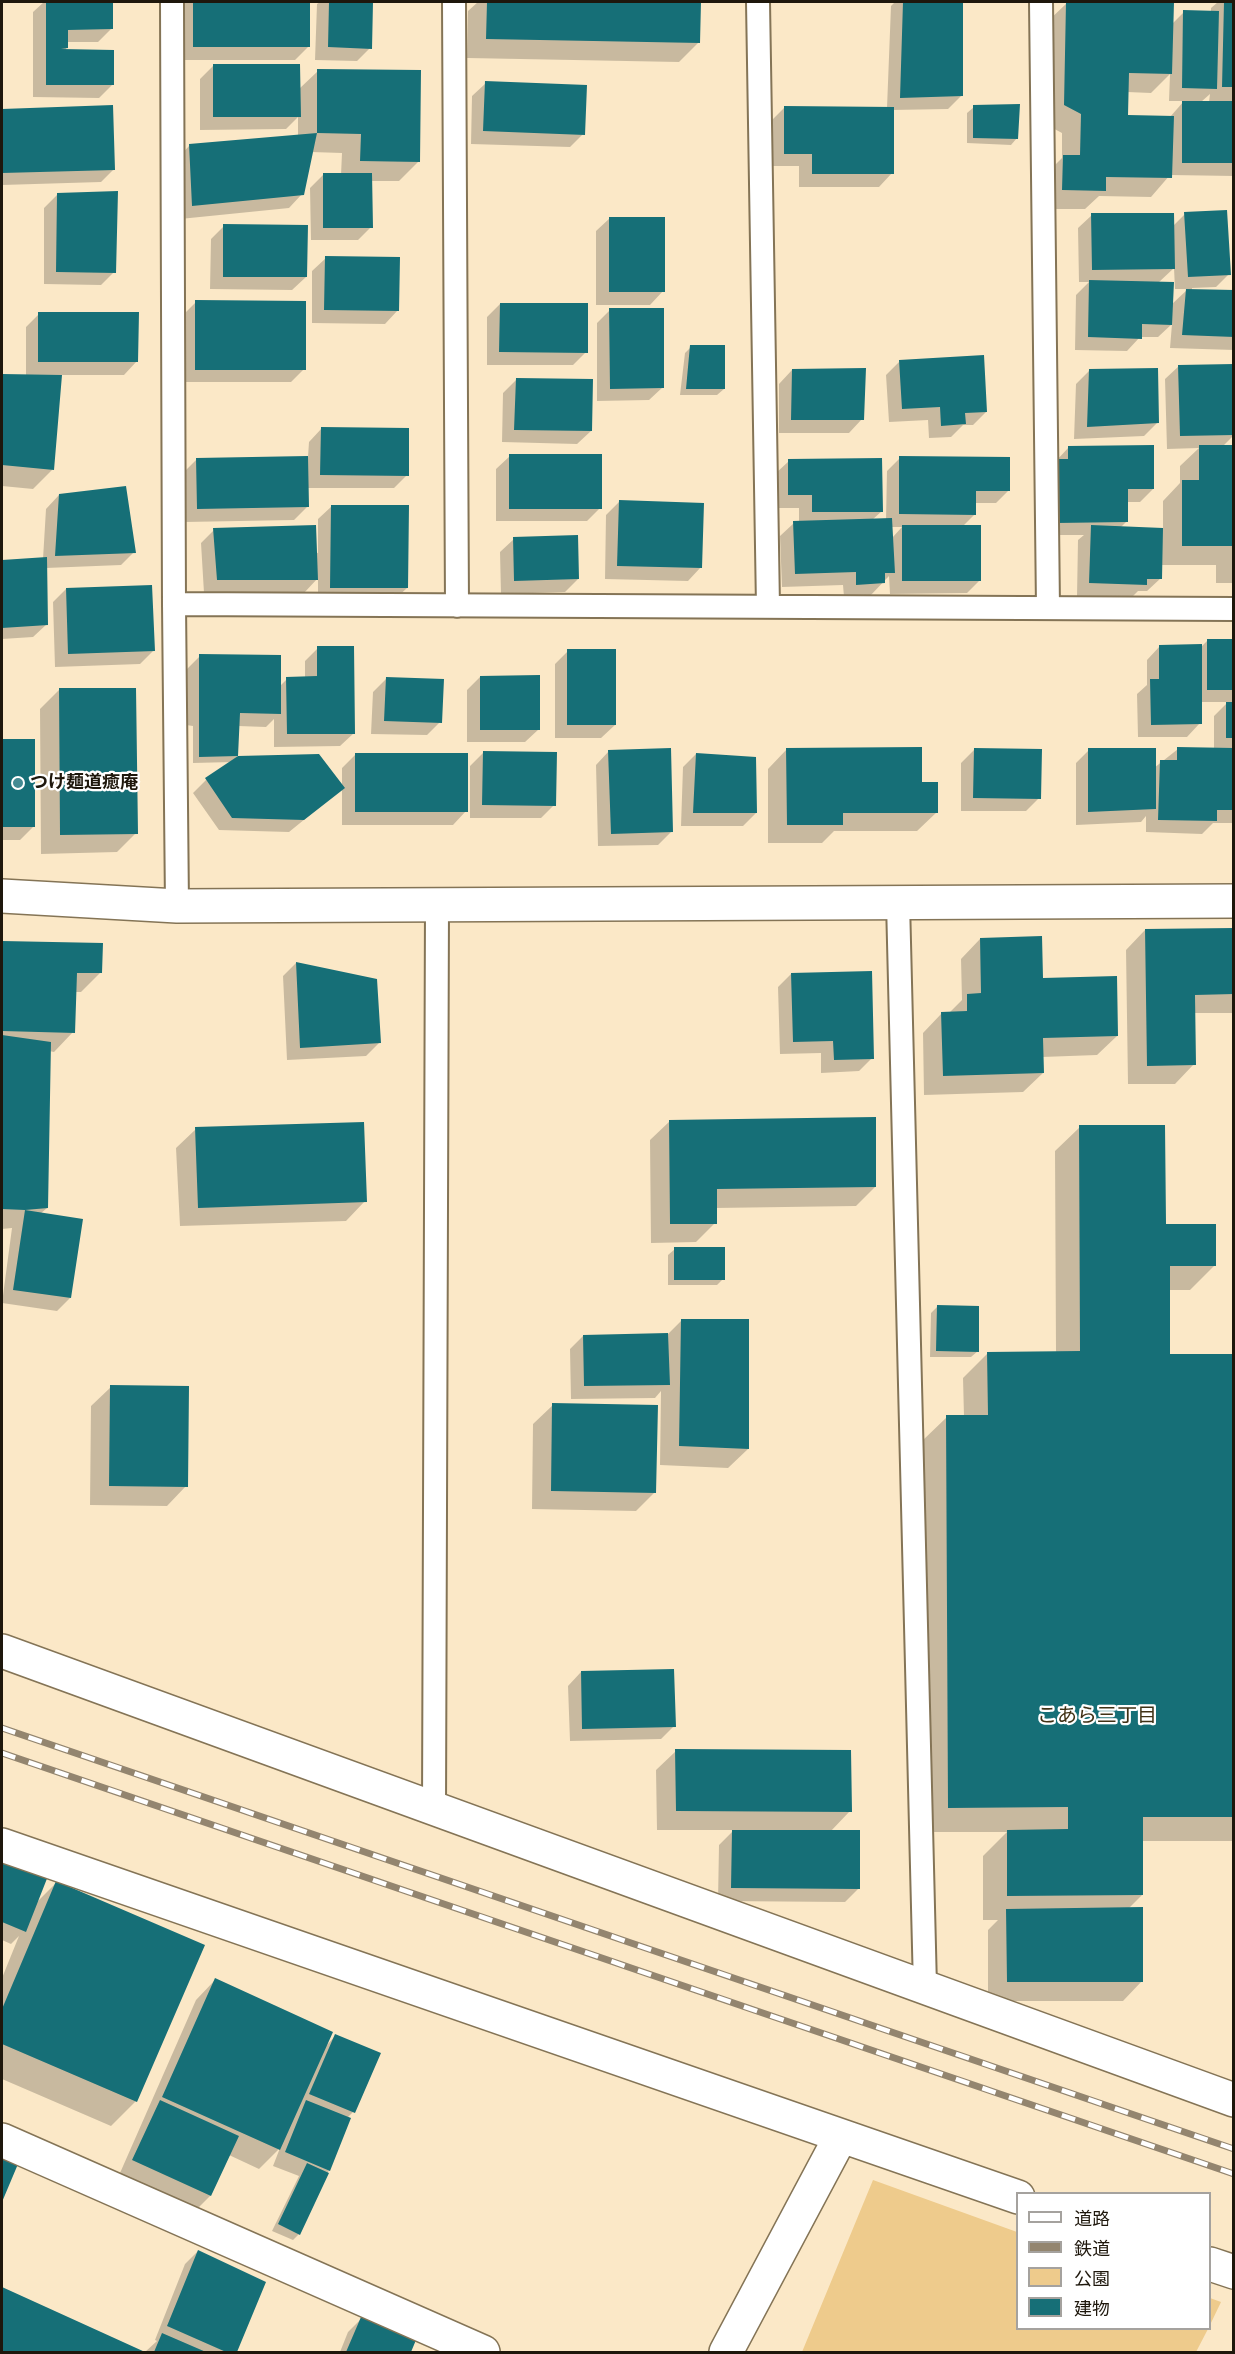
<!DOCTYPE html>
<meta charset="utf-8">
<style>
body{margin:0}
#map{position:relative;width:1235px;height:2354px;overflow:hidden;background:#fbe8c7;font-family:Roboto,"Noto Sans JP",sans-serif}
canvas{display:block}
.frame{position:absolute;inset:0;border:3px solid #1e170c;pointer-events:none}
.legend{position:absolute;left:1016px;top:2192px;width:195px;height:138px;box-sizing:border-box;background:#fff;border:2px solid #a5a29e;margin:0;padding:8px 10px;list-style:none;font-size:18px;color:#1e170c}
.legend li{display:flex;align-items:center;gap:12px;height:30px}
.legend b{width:30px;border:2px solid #a5a29e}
</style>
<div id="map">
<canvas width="1235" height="2354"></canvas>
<div class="frame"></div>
<ul class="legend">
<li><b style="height:8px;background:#fff"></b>道路</li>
<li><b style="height:8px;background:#93856f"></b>鉄道</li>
<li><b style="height:16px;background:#eecb8c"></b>公園</li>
<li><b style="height:16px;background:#166f77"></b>建物</li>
</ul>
</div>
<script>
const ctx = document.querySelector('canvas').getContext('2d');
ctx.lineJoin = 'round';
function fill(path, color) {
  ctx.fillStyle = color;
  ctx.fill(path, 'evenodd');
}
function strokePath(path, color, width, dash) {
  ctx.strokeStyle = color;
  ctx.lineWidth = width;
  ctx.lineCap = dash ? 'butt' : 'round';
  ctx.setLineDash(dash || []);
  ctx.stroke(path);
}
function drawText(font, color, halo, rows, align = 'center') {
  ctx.font = font + ' Roboto,"Noto Sans JP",sans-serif';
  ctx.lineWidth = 4.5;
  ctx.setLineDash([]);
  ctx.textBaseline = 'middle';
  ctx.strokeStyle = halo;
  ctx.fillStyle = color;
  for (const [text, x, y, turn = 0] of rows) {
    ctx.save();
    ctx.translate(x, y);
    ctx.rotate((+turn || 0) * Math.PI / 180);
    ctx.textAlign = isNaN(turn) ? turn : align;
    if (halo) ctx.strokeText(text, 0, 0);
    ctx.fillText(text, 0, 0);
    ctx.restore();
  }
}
const green = new Path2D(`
 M873 2180 1017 2232 1018 2328 1208 2329 1196 2352H802Z
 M1210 2298 1221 2302 1210 2325Z`);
const shadow = new Path2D(`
 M44 2H111V29L98 42H66V51L112 85 99 98 33 97V12Z
 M185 2H308V47L295 60H180V6Z
 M320 2H372L370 48 357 61 315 60 317 4Z
 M478 2H699L698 43 679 62 467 58 468 11Z
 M895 2H961V96L948 109 892 110V173L879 187H799V166H771V121L784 108H887L891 6Z
 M1094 2H1172V24L1184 12H1211V8L1218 2H1234V176L1170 175 1151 197 1099 196 1085 209H1043L1044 176 1062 158V133L1045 124 1047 22 1067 3 1094 4ZM1170 74 1169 101H1184L1170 117 1127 116V92L1151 93ZM1210 94 1209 102H1201Z
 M213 66 299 89 318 71 419 161 399 181H371V227L358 240H311L310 188 323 175H341L342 153 311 152 302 194 289 208 180 219 177 159 190 145 298 136V117L286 129 200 130V79Z
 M486 83 583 134 570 147 471 144 472 96Z
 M112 107 114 169 101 182 2 185V110Z
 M974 107 1017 138 1011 145 967 143V113Z
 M58 194 114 272 101 285 44 284V208Z
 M1185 214 1229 274 1216 287 1192 288V291L1234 292V350L1170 348 1172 324 1158 337H1140L1127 351 1075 350 1076 295 1089 282H1079L1078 228 1092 215 1173 226ZM1174 268 1175 289H1188L1171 305 1158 283Z
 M610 218 663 291 650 305H596V231Z
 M224 226 306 277 292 290 210 289 211 239Z
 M326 258 398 310 385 324 312 323V271Z
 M196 302 304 369 291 382H183V315Z
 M500 304 586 352 573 365H487V317Z
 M610 310 663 387 649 400 597 401V323Z
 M39 314 137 361 124 375H61L52 470 33 489 2 486V375L26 376V327Z
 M691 347 724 389 717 395H680L685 353Z
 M900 361 986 412 973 425H963L951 437 929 438 928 420 889 422 886 375Z
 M1234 365V435L1222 447H1234V583H1216V565H1161V578L1147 591H1138L1132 597 1077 596 1078 540 1084 535H1044L1056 461 1069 447 1153 489 1140 502H1127V521L1120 528 1163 529V501L1180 483V466L1199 448 1167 449 1165 379 1179 366Z
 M792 370 862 419 849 433H779V384Z
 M1090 370 1157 423 1144 436 1074 439 1076 384Z
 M516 380 591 431 577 444 502 442 503 393Z
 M322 428 407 475 394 488H307V507L294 520 185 522 184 472 197 459 308 457 309 442Z
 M510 456 600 508 587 521H496V469Z
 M900 458 1009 490 996 503H975V514L963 526 980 580 967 593 890 594 889 576 870 596 844 597 843 585 782 587 780 536 794 523H799V508H775V474L789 461 882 511 872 520H886L887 471ZM891 527H902L892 538Z
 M59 495 134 552 121 565 46 568 47 624 33 637 2 639V561L43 559 46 509Z
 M619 502 701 567 688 581 605 579 606 515Z
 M332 506 407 588 393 601 318 600V578L304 593H204L201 543 214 530 318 553V519Z
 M514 539 578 579 565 592 501 594 500 552Z
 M66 589 153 651 140 664 55 667 53 602Z
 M1207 641H1234V823H1213L1202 834 1146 832V816L1141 822 1076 825V763L1089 750 1154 768 1178 749H1214V716L1228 702H1200V723L1187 737H1138L1137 694 1147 685V660L1160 646 1200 648Z
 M318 648 354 733 340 746 274 747V719L266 727 238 726 237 758 342 786V768L355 755 466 811 453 825H342V789L289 832 219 830 193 793 206 780 233 762 193 763V726L186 725 187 669 200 656 280 686 287 679 305 678V661Z
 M568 651 615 725 601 738H555V664Z
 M480 677 539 729 525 742H467V690Z
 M386 679 440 722 427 735 371 734 373 692Z
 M59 690 136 833 117 852 41 854 40 709Z
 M2 740H33V827L20 840H2Z
 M787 749 920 783 937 812 917 831H834L822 843H768V769Z
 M974 750 1039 798 1026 811H961V763Z
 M609 751 671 832 658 845 598 846 596 765Z
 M483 753 554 805 541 818H470V766Z
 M696 754 756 813 743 826H681L683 767Z
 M1234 929V1013H1194V1064L1175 1084H1128L1126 950 1145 930Z
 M980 939 1042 979 1117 1036 1097 1055 1042 1057 1043 1073 1023 1092 924 1095 923 1033 942 1013H949L962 1000 961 959Z
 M2 942 101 945V972L81 992H75L73 1032 54 1052 49 1051 47 1208 40 1214 70 1298 57 1311 2 1303 12 1228 2 1229Z
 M296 963 376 980 379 1043 366 1056 287 1060 283 976Z
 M791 974 872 1058 859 1071 821 1073V1053L780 1054 778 987Z
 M670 1121 875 1187 856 1206 715 1208V1223L696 1242 651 1243 650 1140Z
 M1080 1127 1164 1225 1215 1265 1190 1290H1169V1356L1234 1355V1841H1142V1895L1128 1909 1142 1981 1123 2001H988V1930L998 1920H983V1856L1007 1832H924L922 1441 947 1417H964L963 1378 988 1353H1056L1055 1151Z
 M196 1129 365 1201 346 1221 180 1226 176 1148Z
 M675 1249 723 1279 717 1285H668V1255Z
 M937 1307 978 1351 971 1357H930L931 1313Z
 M682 1320 748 1449 728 1468 660 1465 661 1391 655 1398 571 1399 570 1349 583 1336 667 1335Z
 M111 1387 186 1486 167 1506 90 1505 91 1406Z
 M553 1405 655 1492 636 1511 532 1509 533 1424Z
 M581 1672 674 1726 661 1739 570 1741 568 1686Z
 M676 1751 850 1811 830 1832 859 1888 845 1902 718 1901 719 1845 734 1830H657L656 1770Z
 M2 1860 35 1904 56 1883 136 2101 111 2126 2 2079V1978L19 1936 11 1944 2 1940Z
 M215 1980 326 2046 336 2035 379 2054 353 2112 347 2118 329 2170 299 2234 293 2240 272 2231 299 2176 273 2166 280 2148 259 2169 229 2155 210 2196 197 2209 120 2173 196 2000Z
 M2 2158 16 2165 2 2198Z
 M198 2251 264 2282 236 2352H145L157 2341 155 2340 185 2264Z
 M2 2289 141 2352H2Z
 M361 2319 414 2341 409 2352H340L348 2332Z`);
const building = new Path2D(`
 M46 2H113V29L68 30V48L61 49 114 50V85H46Z
 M193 2H310V47H193Z
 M329 2H373L372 49 328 47Z
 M487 2H701L700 43 486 39Z
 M903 2H963V96L900 98Z
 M1066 2H1174L1172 74 1129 73 1128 115 1174 116 1172 178 1106 177V191L1062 190 1063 155H1080L1081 114 1064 105Z
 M1224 2H1234V87H1222Z
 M1183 10 1219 11 1217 89 1182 88Z
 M213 64H300L301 117H213Z
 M317 69 421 70 420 162 360 161 361 134 317 133Z
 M485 81 587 85 585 135 483 131Z
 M1182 101H1234V163H1182Z
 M1020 104 1018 139 973 138V105Z
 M113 105 115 170 2 173V109Z
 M784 106 894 107V174H812V154H784Z
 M317 133 304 195 192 206 189 144Z
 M323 173H372L373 228H323Z
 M118 191 116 273 56 272 57 193Z
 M1227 210 1231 275 1188 277 1184 212Z
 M1091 213H1174L1175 269 1092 270Z
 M609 217H665V292H609Z
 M223 224 308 225 307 277H223Z
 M325 256 400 257 399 311 324 310Z
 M1089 280 1174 282 1172 325 1142 324V339L1088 337Z
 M1186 289 1234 290V337L1182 335Z
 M195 300 306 301V370H195Z
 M500 303H588V353L499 352Z
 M609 308H664V388L610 389Z
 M38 312H139L138 362H38Z
 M690 345H725V389H686Z
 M984 355 987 412 965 413 966 424 941 426 940 407 902 409 899 360Z
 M1234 364V435L1180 436 1178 365Z
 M866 368 864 420H791L792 369Z
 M1158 368 1159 423 1087 427 1089 369Z
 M2 374 62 375 54 470 2 465Z
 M516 378 593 379 592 431 514 430Z
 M321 427 409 428V476L320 475Z
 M1154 445V489H1128V522L1056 523V459H1068V446Z
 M1199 445H1234V546H1182V480H1199Z
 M509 454H602V509H509Z
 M308 456 309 507 197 509 196 458Z
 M899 456 1010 457V491H976V515L899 514Z
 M882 458 883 512H812V495H788V459Z
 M126 486 136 553 55 556 59 494Z
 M619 500 704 503 702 568 617 566Z
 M331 505H409L408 588H330Z
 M892 518 895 573H885V583L856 585V572L795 574 793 521Z
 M316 525 318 580H217L213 528Z
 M902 525H981V581H902Z
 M1091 525 1163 528 1162 579H1147V585L1089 583Z
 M578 535 579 579 514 581 513 537Z
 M47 557 48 625 2 628V560Z
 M152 585 155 651 68 654 66 588Z
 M1207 639H1234V690H1207Z
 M1202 644V724L1151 725 1150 679H1159V645Z
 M317 646H354L355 734H287L286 677 317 676Z
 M567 649H616V725H567Z
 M199 654 281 655V714L240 713 238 756 199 757Z
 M540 675V730H480V676Z
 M386 677 444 679 442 723 384 721Z
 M59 688H136L138 834 60 835Z
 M1226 702H1234V738H1226Z
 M2 739H35V827H2Z
 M922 747V782H938V813H843V825H787L786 748Z
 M1177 747 1234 748V810H1217V821L1158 820 1160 760H1177Z
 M671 748 673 832 611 834 608 750Z
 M974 748 1042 749 1041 799 973 798Z
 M1088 748H1156V809L1088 812Z
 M483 751 557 752 556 806 482 805Z
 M355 753H468V812H355Z
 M696 753 756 757 757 813H693Z
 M319 754 345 788 304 820 232 818 205 778 238 756Z
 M1234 928V994L1195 995 1196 1065 1147 1066 1145 929Z
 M1042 936 1043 978 1117 976 1118 1036 1043 1038 1044 1073 943 1076 941 1012 967 1011V994L981 993 980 938Z
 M2 941 103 943 102 973H77L75 1033 2 1031Z
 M296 962 377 979 381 1043 300 1048Z
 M872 971 874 1059 834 1060 833 1041 793 1042 791 973Z
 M2 1035 51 1042 48 1208 25 1210 83 1219 71 1298 13 1290 25 1210 2 1209Z
 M876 1117V1187L717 1189V1224H670L669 1120Z
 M364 1122 367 1202 198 1208 195 1127Z
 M1079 1125H1165L1166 1224H1216V1266H1170V1354H1234V1817H1143V1895L1007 1896V1830L1068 1829V1807L948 1808 946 1415H988L987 1352 1080 1351Z
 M674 1247H725V1280H674Z
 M937 1305 979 1306V1352L936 1351Z
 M681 1319H749V1449L679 1446Z
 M668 1333 670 1385 584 1386 583 1335Z
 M110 1385 189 1386 188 1487 109 1486Z
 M552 1403 658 1405 656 1493 551 1491Z
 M674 1669 676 1727 582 1729 581 1671Z
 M675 1749 851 1750 852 1812 676 1811Z
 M732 1830H860V1889L731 1888Z
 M2 1858 48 1876 26 1932 2 1922Z
 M56 1881 205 1945 137 2102 2 2044V2009Z
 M1143 1907V1982H1007L1006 1909Z
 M215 1978 333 2032 280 2150 162 2097Z
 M335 2034 381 2053 355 2113 309 2094Z
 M160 2100 239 2136 211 2196 132 2160Z
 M306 2100 351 2118 330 2171 285 2152Z
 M2 2157 18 2164 2 2202Z
 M307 2163 329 2173 300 2235 278 2224Z
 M198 2250 266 2282 237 2352H226L167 2326Z
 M2 2287 145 2352H2Z
 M361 2317 416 2340 411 2352H346Z
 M162 2333 206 2352H154Z`);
const lane = new Path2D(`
 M172 2 174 604
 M454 2 457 606
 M758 2 768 607
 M1041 2 1048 608
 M898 902 925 1987
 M177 906 174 604 1234 609
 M434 1809 437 904`);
const street = new Path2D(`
 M2 896 177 906 1234 901
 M2 1651 1234 2100
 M2 1845 1018 2197
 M2 2140 483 2352
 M1210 2264 1234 2272
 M726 2352 841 2136`);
const rail = new Path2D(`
 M2 1728 1234 2149
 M2 1753 1234 2174`);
const markers = [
 [18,783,6,"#438a92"]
];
const poiNames = [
 ["つけ麺道癒庵",30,783]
];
const neighbourhoodNames = [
 ["こあら三丁目",1097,1717]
];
fill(green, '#eecb8c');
fill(shadow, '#0003');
fill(building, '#166f77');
strokePath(lane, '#847456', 26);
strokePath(street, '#847456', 36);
strokePath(lane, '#fff', 22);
strokePath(street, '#fff', 33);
strokePath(rail, '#93856f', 7);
strokePath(rail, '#fff', 4.5, [14]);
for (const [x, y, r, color] of markers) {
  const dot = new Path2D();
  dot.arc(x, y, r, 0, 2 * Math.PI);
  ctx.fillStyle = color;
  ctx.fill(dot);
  strokePath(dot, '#fff', 2);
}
drawText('bold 18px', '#1e170c', '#fff', poiNames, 'left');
drawText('20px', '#403115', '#fff', neighbourhoodNames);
</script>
